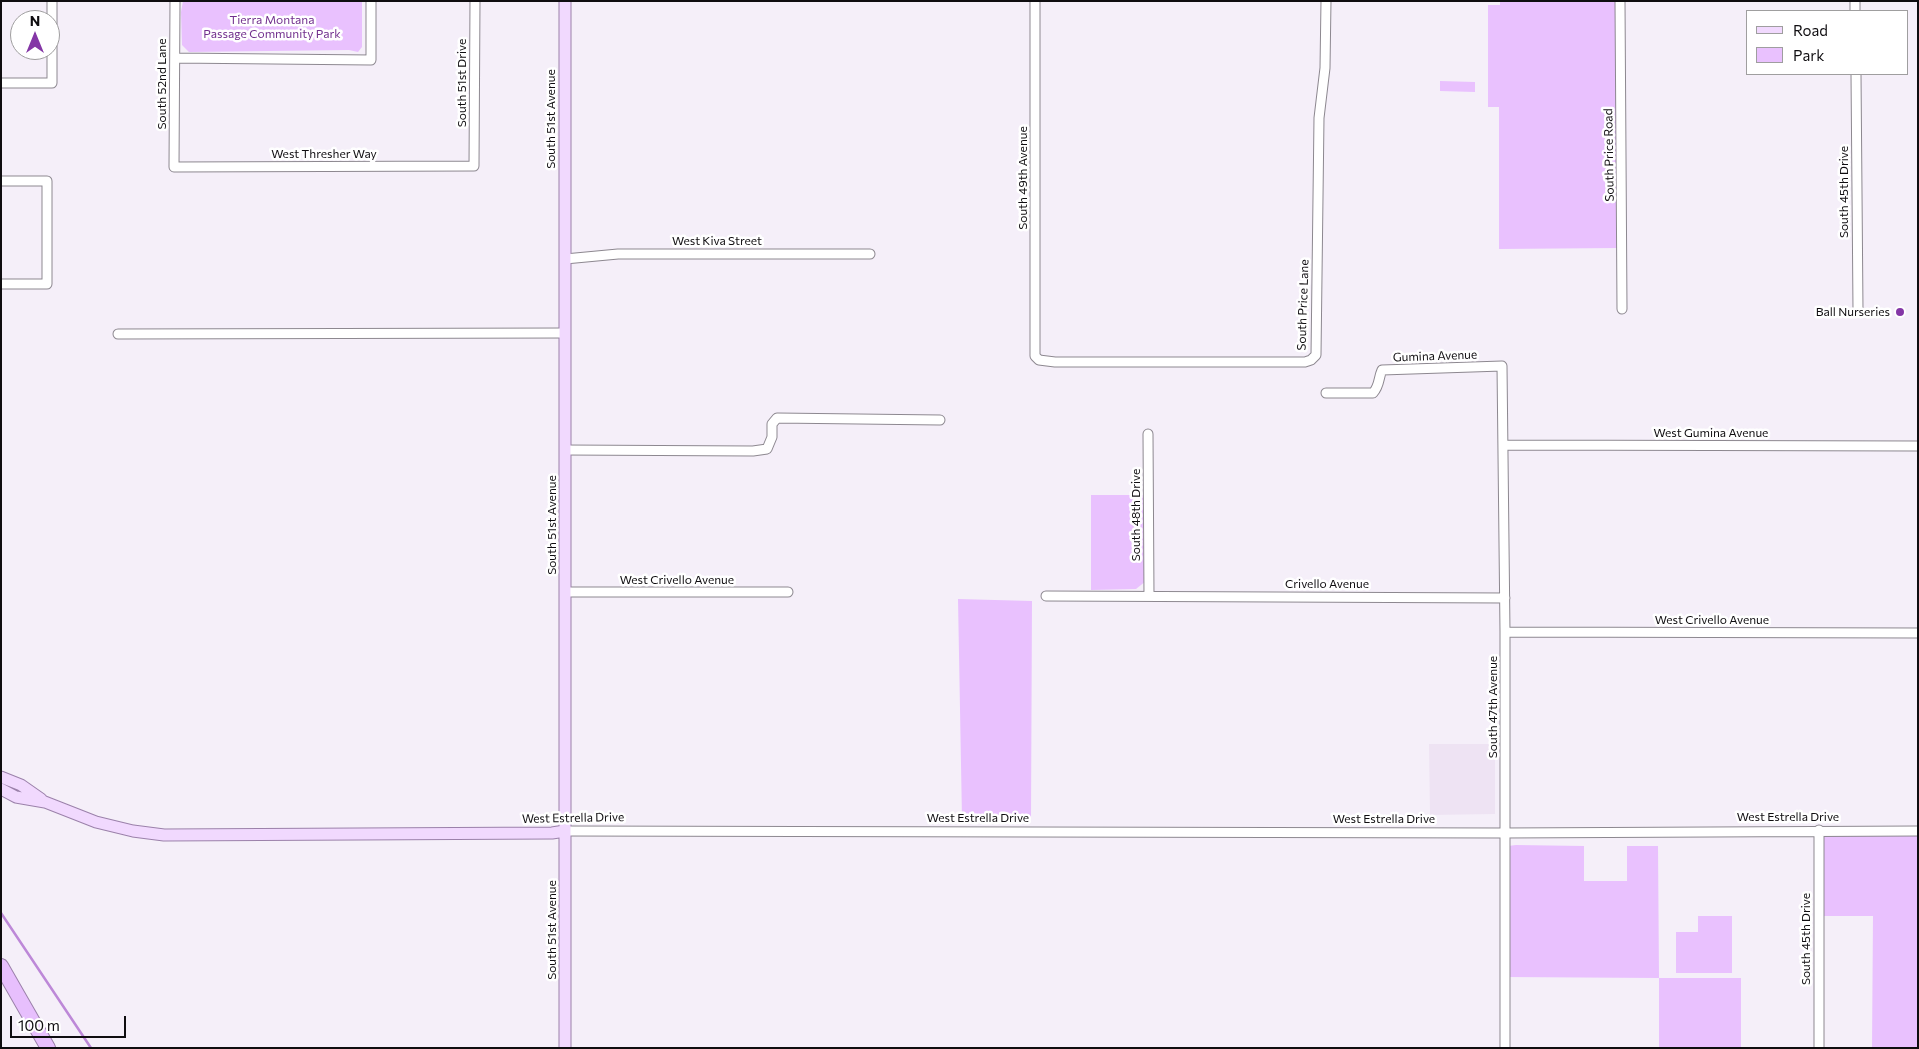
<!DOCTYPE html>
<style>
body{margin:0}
#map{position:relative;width:1919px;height:1049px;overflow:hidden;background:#f5eff9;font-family:Commissioner,sans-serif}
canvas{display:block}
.frame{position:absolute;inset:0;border:2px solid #0f0d10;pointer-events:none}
.legend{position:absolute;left:1746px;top:10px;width:162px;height:65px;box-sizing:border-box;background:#fff;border:1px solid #9f9e9f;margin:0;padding:6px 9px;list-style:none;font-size:15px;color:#0f0d10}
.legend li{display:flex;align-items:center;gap:10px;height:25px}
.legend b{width:25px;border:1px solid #9f9e9f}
.north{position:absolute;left:10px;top:10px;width:50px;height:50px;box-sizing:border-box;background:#fff;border:1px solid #9f9e9f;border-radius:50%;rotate:0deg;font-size:14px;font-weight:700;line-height:20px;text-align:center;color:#0f0d10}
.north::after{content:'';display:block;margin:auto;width:18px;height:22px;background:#8436a6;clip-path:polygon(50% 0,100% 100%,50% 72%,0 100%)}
.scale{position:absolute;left:10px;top:1016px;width:116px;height:22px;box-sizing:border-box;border:2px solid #0f0d10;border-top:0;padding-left:6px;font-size:15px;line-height:18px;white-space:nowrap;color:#0f0d10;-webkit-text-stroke:4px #fff;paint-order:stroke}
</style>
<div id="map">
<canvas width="1919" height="1049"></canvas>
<div class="frame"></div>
<ul class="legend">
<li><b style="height:6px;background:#f1d9fe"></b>Road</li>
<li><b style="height:14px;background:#e9c1fe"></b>Park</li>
</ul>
<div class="north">N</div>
<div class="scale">100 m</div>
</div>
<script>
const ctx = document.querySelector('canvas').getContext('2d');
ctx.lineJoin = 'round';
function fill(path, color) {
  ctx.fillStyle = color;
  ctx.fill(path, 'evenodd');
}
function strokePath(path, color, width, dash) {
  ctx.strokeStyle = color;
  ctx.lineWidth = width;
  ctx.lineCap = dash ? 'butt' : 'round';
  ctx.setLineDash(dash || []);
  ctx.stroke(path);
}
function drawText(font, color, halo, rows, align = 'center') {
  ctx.font = font + ' Commissioner,sans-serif';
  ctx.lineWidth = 5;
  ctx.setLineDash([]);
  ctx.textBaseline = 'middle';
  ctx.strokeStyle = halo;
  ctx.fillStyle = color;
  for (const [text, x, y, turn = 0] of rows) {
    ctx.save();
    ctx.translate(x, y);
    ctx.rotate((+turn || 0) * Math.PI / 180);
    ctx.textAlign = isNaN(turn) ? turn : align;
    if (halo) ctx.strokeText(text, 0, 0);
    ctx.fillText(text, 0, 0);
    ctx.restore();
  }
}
const built = new Path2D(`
 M1429 744H1495V814L1430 815Z`);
const green = new Path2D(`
 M183 1H362V47L358 52 349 50 189 52 182 45 181 12Z
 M1500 1H1616L1618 248 1499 249V107H1488V5H1500Z
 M1440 81 1475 82V92L1440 91Z
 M1091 495H1145L1146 581 1136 589 1091 590Z
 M958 599 1032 601 1031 819H962Z
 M1824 835H1918V1048H1872L1873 916H1823Z
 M1516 845 1584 846V881H1627V846H1658L1659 978H1741V1048H1659V978L1507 977 1508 846Z
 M1698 916H1732V973H1676V932H1698Z`);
const stream = new Path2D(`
 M1 913 91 1048`);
const minor = new Path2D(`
 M175 1 174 167 474 166 475 1
 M1035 1V356L1039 360 1055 362H1305L1311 360 1316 355 1319 118 1325 68 1326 1
 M1620 1 1622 309
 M1855 1V11
 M175 58 371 60V1
 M1856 74 1858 310
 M1 83H52V1
 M1 181H47V284H1
 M565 259 618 254H870
 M118 334 565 333
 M1326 393H1373C1380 385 1378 379 1382 370L1502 366 1505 632V1048
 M1148 434 1149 596
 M1504 445 1918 446
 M565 450 753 451 767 449 772 437V424L777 418 940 420
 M565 592H788
 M1046 596 1505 598
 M1505 632 1918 633
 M565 831 1504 833 1918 831
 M1819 1048V830`);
const major = new Path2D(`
 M565 1V1048
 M1 777 21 785 41 799
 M1 789 16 797 45 802 96 822 133 831 164 835 552 833 565 831`);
const highway = new Path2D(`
 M1 966 48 1048`);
const markers = [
 [1900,312,5,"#8436a6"]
];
const parkNames = [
 ["Tierra Montana",272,20],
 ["Passage Community Park",272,34]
];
const streetNames = [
 ["South 51st Drive",462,83,-90],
 ["South 52nd Lane",162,84,-90],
 ["South 51st Avenue",551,119,-90],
 ["West Thresher Way",324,154],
 ["South Price Road",1609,155,-91],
 ["South 49th Avenue",1023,178,-90],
 ["South 45th Drive",1844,192,-90],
 ["West Kiva Street",717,241],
 ["South Price Lane",1303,305,-88],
 ["Gumina Avenue",1435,356,-2],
 ["West Gumina Avenue",1711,433],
 ["South 48th Drive",1136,515,-90],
 ["South 51st Avenue",552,525,-90],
 ["West Crivello Avenue",677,580],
 ["Crivello Avenue",1327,584],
 ["West Crivello Avenue",1712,620],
 ["South 47th Avenue",1493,707,-90],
 ["West Estrella Drive",1788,817],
 ["West Estrella Drive",573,818,-1],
 ["West Estrella Drive",978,818],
 ["West Estrella Drive",1384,819],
 ["South 51st Avenue",552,930,-90],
 ["South 45th Drive",1806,939,-90]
];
const poiNames = [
 ["Ball Nurseries",1890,312]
];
fill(built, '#eee3f3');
fill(green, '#e9c1fe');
strokePath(stream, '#bd88d8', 2.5);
strokePath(minor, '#8d8890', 11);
strokePath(major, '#9b81aa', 13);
strokePath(highway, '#9b81aa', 16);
strokePath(minor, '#fff', 9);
strokePath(major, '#f1d9fe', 11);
strokePath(highway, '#e7bffd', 14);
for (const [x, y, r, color] of markers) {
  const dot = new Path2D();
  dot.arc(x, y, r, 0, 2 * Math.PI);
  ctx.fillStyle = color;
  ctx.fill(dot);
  strokePath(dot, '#fff', 2);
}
drawText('12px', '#712f8d', '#fff', parkNames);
drawText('12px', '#0f0d10', '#fff', streetNames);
drawText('12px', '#0f0d10', '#fff', poiNames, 'right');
</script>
